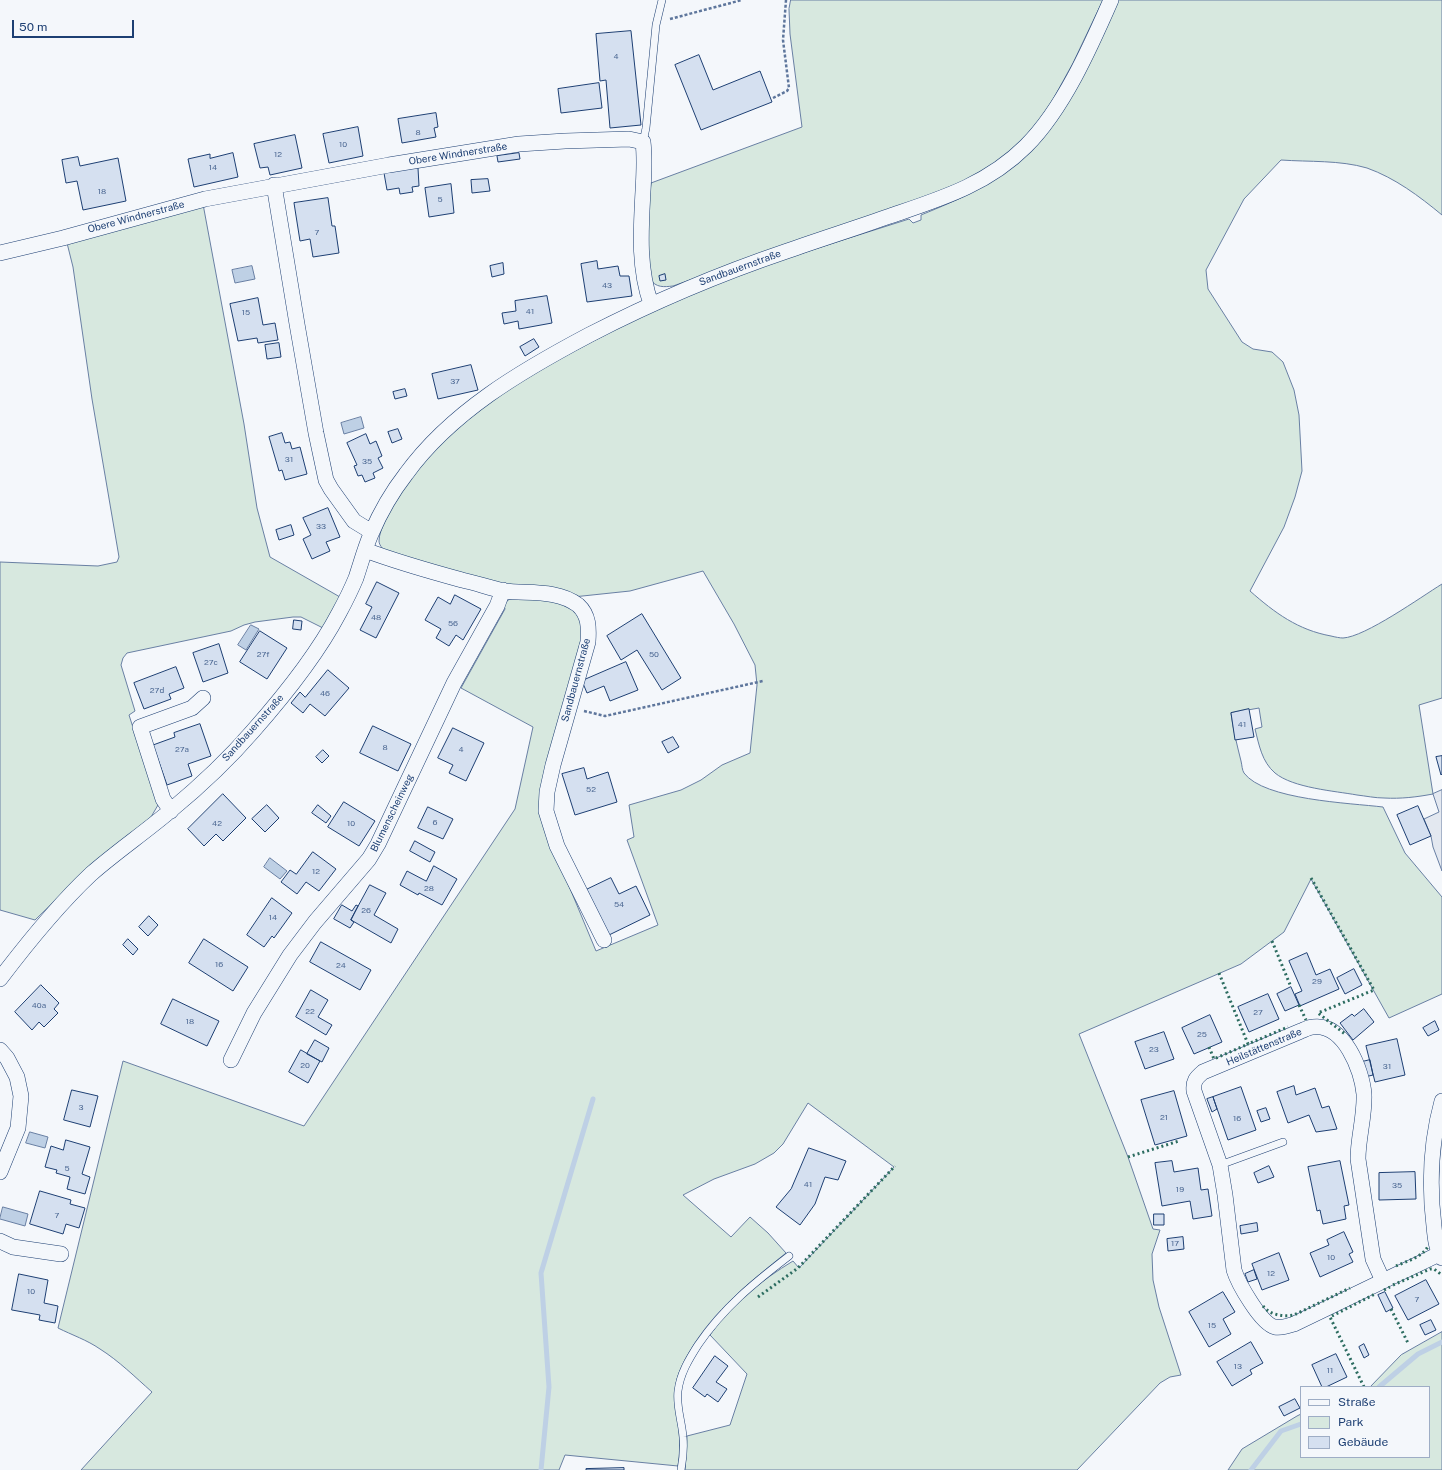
<!DOCTYPE html>
<meta charset="utf-8">
<style>
body{margin:0}
#map{position:relative;width:1442px;height:1470px;overflow:hidden;background:#f4f7fb;font-family:"Public Sans",sans-serif}
canvas{display:block}
.legend{position:absolute;left:1300px;top:1386px;width:130px;height:72px;box-sizing:border-box;background:#f4f7fb;border:1px solid #9eadc5;margin:0;padding:5px 7px;list-style:none;font-size:12px;color:#1d3f73}
.legend li{display:flex;align-items:center;gap:8px;height:20px}
.legend b{width:20px;border:1px solid #9eadc5}
.scale{position:absolute;left:12px;top:20px;width:122px;height:18px;box-sizing:border-box;border:2px solid #1d3f73;border-top:0;padding-left:5px;font-size:12px;line-height:14px;white-space:nowrap;color:#1d3f73;-webkit-text-stroke:3px #f4f7fb;paint-order:stroke}
</style>
<div id="map">
<canvas width="1442" height="1470"></canvas>
<ul class="legend">
<li><b style="height:5px;background:#f4f7fb"></b>Straße</li>
<li><b style="height:11px;background:#d7e8df"></b>Park</li>
<li><b style="height:11px;background:#d5e0f0"></b>Gebäude</li>
</ul>
<div class="scale">50 m</div>
</div>
<script>
const ctx = document.querySelector('canvas').getContext('2d');
ctx.lineJoin = 'round';
function fill(path, color) {
  ctx.fillStyle = color;
  ctx.fill(path, 'evenodd');
}
function strokePath(path, color, width, dash) {
  ctx.strokeStyle = color;
  ctx.lineWidth = width;
  ctx.lineCap = dash ? 'butt' : 'round';
  ctx.setLineDash(dash || []);
  ctx.stroke(path);
}
function drawText(font, color, halo, rows, align = 'center') {
  ctx.font = font + ' "Public Sans",sans-serif';
  ctx.lineWidth = 3;
  ctx.setLineDash([]);
  ctx.textBaseline = 'middle';
  ctx.strokeStyle = halo;
  ctx.fillStyle = color;
  for (const [text, x, y, turn = 0] of rows) {
    ctx.save();
    ctx.translate(x, y);
    ctx.rotate((+turn || 0) * Math.PI / 180);
    ctx.textAlign = isNaN(turn) ? turn : align;
    if (halo) ctx.strokeText(text, 0, 0);
    ctx.fillText(text, 0, 0);
    ctx.restore();
  }
}
const green = new Path2D(`
 M791 0H1103L1073 63 1051 103 1031 132 994 166 952 188 673 286C664 287 656 288 650 279 640 263 649 204 651 183L802 127 790 34 789 9Z
 M1118 0H1442V215C1419 196 1395 178 1367 168 1340 160 1309 162 1281 160L1244 199 1206 270 1208 289 1242 342 1253 349 1272 352 1283 362 1294 390 1299 415 1302 471 1295 497 1284 527 1250 591C1275 613 1298 630 1331 636 1335 637 1340 638 1343 638 1365 637 1421 597 1442 584V698L1419 705 1433 794C1417 797 1401 799 1384 798 1375 798 1366 796 1357 795 1335 791 1293 788 1275 773 1262 762 1259 745 1255 729L1262 727 1259 708 1231 713C1233 729 1237 745 1241 761 1242 765 1242 770 1244 773 1264 800 1350 803 1383 807L1405 853 1442 897V994L1389 1018 1311 879 1284 932 1241 964 1079 1034 1128 1157 1153 1229 1160 1230 1152 1254 1153 1280 1159 1307 1181 1375 1170 1377 1160 1383 1077 1470H685L687 1436 730 1425 747 1374 710 1335C730 1304 762 1280 793 1261L799 1268 894 1167 808 1103 783 1144 774 1153 755 1164 714 1179 683 1195 731 1237 750 1217 768 1233 786 1253C750 1282 714 1310 690 1351 684 1361 678 1372 676 1384 673 1400 677 1415 679 1430 680 1442 680 1454 678 1466L565 1455 559 1470H81L152 1392C135 1377 119 1361 100 1349 87 1340 72 1335 58 1328L123 1061 304 1126 515 809 533 727 461 688 505 609 504 605 508 600 514 598 543 599 562 603 579 613 585 634 544 782 559 862 596 951 658 925 627 840 634 837 629 805 681 790 701 780 722 765 750 753 757 685 755 665 734 624 703 571 630 591 573 597 501 585 388 554C385 551 379 546 379 541 379 529 391 509 397 499 440 429 512 383 584 346 608 334 632 319 657 308 738 272 824 246 909 219L913 223 921 220V215C960 199 993 185 1025 156Z
 M203 204 244 424 257 508 270 557 340 597 323 628 301 617H293L255 622 244 625 231 631 127 653 123 658 121 665 135 711 129 715 158 805 151 817 72 884 35 920 0 910V562L98 566 117 562 119 557 92 399 73 267 66 239Z
 M1442 1332V1470H1228L1242 1449 1297 1416 1301 1414V1457H1429V1387H1370L1401 1355Z`);
const parking = new Path2D(`
 M1442 790V871L1433 847 1431 836 1424 819 1439 812 1433 794Z`);
const water = new Path2D(`
 M252 266 255 279 235 283 232 270Z
 M361 417 364 428 344 434 341 423Z
 M251 625 259 629 246 650 238 645Z
 M270 858 287 871 280 879 264 867Z
 M30 1132 48 1137 45 1148 26 1143Z
 M3 1207 28 1214 25 1226 0 1219Z`);
const stream = new Path2D(`
 M1379 1387 1418 1354 1442 1342
 M541 1470 549 1387 541 1273 593 1099
 M1251 1470 1281 1431 1301 1424`);
const building = new Path2D(`
 M631 31 641 125 610 128 606 80 600 81 596 34Z
 M699 55 713 90 760 71 772 102 701 130 675 65Z
 M599 83 602 108 561 113 558 89Z
 M436 113 438 127 434 128 436 137 402 143 398 119Z
 M358 127 363 156 329 163 323 134Z
 M295 135 302 168 270 175 268 167 260 168 254 144Z
 M233 153 238 177 194 187 188 159 210 154V158Z
 M519 153 520 159 498 162 497 156Z
 M78 157 80 166 118 158 126 201 83 210 77 181 66 183 62 160Z
 M418 168 419 186 412 187 413 192 400 194 399 188 387 190 384 173Z
 M488 179 490 191 472 193 471 180Z
 M451 184 454 213 429 217 425 188Z
 M328 198 332 226H335L339 253 313 257 310 239 300 241 294 203Z
 M597 261 598 269 618 266 620 276H629L632 296 587 302 581 264Z
 M503 263 504 274 492 277 490 266Z
 M665 274 666 280 660 281 659 276Z
 M547 296 552 323 519 329 518 321 504 324 502 313 516 311 515 301Z
 M258 298 263 325 275 323 278 340 258 343 257 338 238 341 230 304Z
 M534 339 539 347 525 356 520 347Z
 M279 343 281 357 267 359 265 345Z
 M471 365 478 390 438 399 432 374Z
 M405 389 407 396 395 399 393 392Z
 M398 429 402 439 392 443 388 432Z
 M282 433 285 443 290 442 292 449 300 447 307 474 285 480 282 470 279 471 269 437Z
 M366 434 370 444 376 441 382 456 378 458 383 468 373 473 375 478 365 482 362 475 358 476 354 466 357 465 347 443Z
 M328 508 340 537 326 542 330 551 312 559 303 539 311 535 303 518Z
 M291 525 294 535 279 540 276 530Z
 M377 582 399 593 376 638 360 630 372 607 366 604Z
 M455 595 481 609 463 640 456 635 449 646 436 638 441 629 425 620 438 597 450 604Z
 M642 614 681 678 662 690 637 650 621 660 607 636Z
 M294 620 302 621 301 630 293 629Z
 M260 631 287 648 267 679 240 662Z
 M219 644 228 673 203 682 193 653Z
 M626 662 638 690 610 701 604 686 587 693 582 681Z
 M176 667 184 688 169 694 171 699 144 709 134 683Z
 M328 670 349 688 325 716 310 704 303 713 291 703 300 692 305 697Z
 M1249 709 1254 737 1235 740 1231 713Z
 M200 724 211 756 188 764 192 776 167 785 153 745 175 737 174 733Z
 M373 726 411 744 398 771 360 753Z
 M453 728 484 743 466 781 449 773 453 765 438 758Z
 M673 737 679 747 668 753 662 742Z
 M323 750 329 756 322 763 316 757Z
 M1442 756V774L1441 775 1436 757Z
 M584 768 587 779 608 772 617 802 575 815 562 774Z
 M223 794 246 818 223 841 216 834 204 846 188 829Z
 M344 802 375 821 359 846 328 827Z
 M267 805 279 818 265 832 252 819Z
 M318 805 331 816 326 823 312 813Z
 M1418 806 1431 836 1410 845 1397 815Z
 M428 807 453 819 443 839 418 828Z
 M415 841 435 852 430 862 410 851Z
 M313 852 336 869 319 891 306 882 297 894 281 882 290 870 296 874Z
 M434 866 457 879 442 905 419 893 418 895 400 885 407 871 426 881Z
 M611 878 619 894 636 886 650 915 609 935 586 890Z
 M370 885 386 893 374 915 398 929 391 943 351 920Z
 M272 898 292 913 274 938 272 936 264 947 247 935Z
 M342 905 352 911 356 905 358 906 351 920 354 922 350 928 334 919Z
 M149 916 158 925 148 936 139 927Z
 M128 939 138 949 133 955 123 945Z
 M204 939 248 967 233 991 189 963Z
 M321 942 371 970 360 990 310 962Z
 M1307 953 1316 975 1330 969 1339 989 1300 1006 1295 994 1302 991 1289 961Z
 M1354 969 1362 985 1345 994 1337 978Z
 M41 985 59 1003 54 1009 58 1013 44 1027 39 1022 32 1030 15 1012Z
 M1291 987 1299 1005 1285 1011 1277 994Z
 M311 990 328 1000 318 1017 332 1025 326 1035 296 1017Z
 M1268 994 1279 1019 1249 1032 1238 1007Z
 M173 999 219 1021 207 1046 161 1024Z
 M1364 1009 1374 1022 1353 1040 1340 1023 1352 1014 1354 1016Z
 M1210 1015 1222 1042 1194 1054 1182 1028Z
 M1435 1021 1439 1030 1428 1036 1423 1028Z
 M1164 1032 1174 1059 1145 1069 1135 1042Z
 M1397 1039 1405 1075 1375 1082 1366 1046Z
 M315 1040 329 1048 322 1062 307 1054Z
 M301 1050 320 1061 308 1083 289 1072Z
 M1370 1060 1373 1075 1365 1077 1362 1062Z
 M1294 1086 1296 1095 1315 1088 1322 1108 1329 1106 1337 1129 1316 1132 1309 1115 1288 1123 1277 1092Z
 M1241 1087 1256 1130 1228 1140 1213 1097Z
 M72 1090 98 1096 90 1127 64 1120Z
 M1174 1091 1187 1136 1155 1145 1141 1100Z
 M1213 1097 1217 1109 1212 1112 1207 1099Z
 M1266 1108 1270 1119 1261 1122 1257 1111Z
 M66 1140 90 1147 82 1174 90 1177 85 1194 67 1189 70 1177 56 1173 57 1170 45 1167 51 1146 63 1150Z
 M809 1148 846 1161 838 1180 825 1177 815 1204 800 1225 776 1207 791 1189Z
 M1172 1161 1174 1172 1198 1168 1201 1190 1208 1189 1212 1216 1193 1219 1190 1201 1162 1206 1155 1163Z
 M1340 1161 1349 1205 1344 1206 1346 1219 1323 1224 1320 1210 1317 1211 1308 1167Z
 M1269 1166 1274 1177 1258 1183 1254 1173Z
 M1415 1172 1416 1199 1379 1200V1173Z
 M40 1191 71 1200 70 1204 85 1208 79 1228 66 1224 63 1234 30 1224Z
 M1154 1214H1164V1225H1154Z
 M1257 1223 1258 1231 1241 1234 1240 1226Z
 M1344 1232 1353 1252 1349 1254 1353 1262 1320 1277 1310 1253 1329 1245 1327 1240Z
 M1183 1237 1184 1249 1168 1251 1167 1239Z
 M1279 1253 1289 1280 1262 1290 1252 1264Z
 M1254 1270 1257 1279 1248 1282 1245 1274Z
 M19 1274 48 1280 44 1303 58 1306 55 1323 39 1320 40 1315 12 1310Z
 M1426 1280 1439 1304 1408 1320 1395 1296Z
 M1223 1292 1235 1312 1223 1319 1231 1334 1209 1347 1189 1312Z
 M1385 1292 1393 1308 1386 1312 1378 1295Z
 M1431 1320 1436 1330 1425 1335 1420 1325Z
 M1251 1342 1263 1363 1250 1370 1252 1374 1232 1386 1217 1362Z
 M1364 1344 1369 1355 1364 1358 1359 1347Z
 M1336 1354 1347 1377 1326 1387H1322L1312 1365Z
 M715 1356 728 1366 716 1382 727 1389 718 1402 707 1394 705 1397 693 1388Z
 M1295 1399 1300 1408 1284 1416 1279 1407Z
 M624 1468V1470H586V1469Z`);
const path = new Path2D(`
 M670 19 742 0
 M773 98 787 91 789 88 783 40 786 0
 M584 711 605 716 763 681`);
const lane = new Path2D(`
 M643 142 646 128 656 25 662 0
 M1220 1165 1283 1142
 M681 1470C683 1459 684 1447 683 1437 682 1422 676 1406 678 1391 680 1374 689 1359 698 1345 724 1307 754 1283 789 1256`);
const street = new Path2D(`
 M274 185 297 324 316 433 326 480 331 489 354 521 372 532
 M0 253 63 238 205 199 389 165 519 144 565 141 629 139 643 142C645 158 644 174 643 191 641 229 638 267 651 304
 M365 550C397 562 429 571 462 580 476 583 490 588 504 591 528 594 557 589 578 605 589 615 589 628 588 642L553 765 547 792 546 811 557 846 604 940
 M171 811 163 799 140 727 192 708 203 698
 M0 979C28 942 57 906 91 874 116 852 144 833 170 811 199 787 228 760 253 731 283 697 318 653 339 613 345 602 351 590 356 578 361 563 365 548 371 534 380 513 392 492 406 474 451 412 521 371 589 335 653 302 719 274 787 251 821 239 856 228 890 216 940 199 987 185 1026 146 1063 109 1090 48 1111 0
 M0 1050 7 1058 17 1077 21 1096 18 1128 0 1172
 M231 1060 254 1013 290 955 315 922 369 859 378 844 454 683 497 606 503 590
 M1442 1101C1431 1141 1429 1185 1434 1226 1435 1237 1436 1249 1442 1258
 M0 1241 13 1247 61 1254
 M1383 1281 1373 1259 1358 1159C1358 1137 1365 1116 1364 1094 1362 1070 1344 1023 1313 1027 1309 1027 1304 1030 1301 1031L1203 1072C1196 1078 1193 1081 1194 1091L1220 1165 1225 1195 1234 1270C1238 1283 1261 1324 1275 1327 1281 1328 1288 1326 1294 1324L1439 1254`);
const hedge = new Path2D(`
 M1311 878 1374 990 1318 1013 1345 1034
 M1272 941 1291 987
 M1219 973 1248 1044 1288 1027
 M1299 1005 1306 1020
 M1209 1047 1214 1059 1248 1044
 M1128 1157 1179 1141
 M1396 1266C1407 1261 1423 1257 1428 1246
 M1393 1285 1430 1269H1434L1442 1275
 M1384 1290 1390 1287
 M758 1297 798 1268 895 1166
 M1263 1306C1270 1315 1283 1317 1294 1315L1350 1288
 M1391 1309 1408 1343
 M1364 1387 1330 1317 1375 1294`);
const numberNames = [
 ["4",616,57],
 ["8",418,133],
 ["10",343,145],
 ["12",278,155],
 ["14",213,168],
 ["18",102,192],
 ["5",440,200],
 ["7",317,233],
 ["43",607,286],
 ["41",530,312],
 ["15",246,313],
 ["37",455,382],
 ["31",289,460],
 ["35",367,462],
 ["33",321,527],
 ["48",376,618],
 ["56",453,624],
 ["27f",263,655],
 ["50",654,655],
 ["27c",211,663],
 ["27d",157,691],
 ["46",325,694],
 ["41",1242,725],
 ["8",385,748],
 ["27a",182,750],
 ["4",461,750],
 ["52",591,790],
 ["6",435,823],
 ["42",217,824],
 ["10",351,824],
 ["12",316,872],
 ["28",429,889],
 ["54",619,905],
 ["26",366,911],
 ["14",273,918],
 ["16",219,965],
 ["24",341,966],
 ["29",1317,982],
 ["40a",39,1006],
 ["22",310,1012],
 ["27",1258,1013],
 ["18",190,1022],
 ["25",1202,1035],
 ["23",1154,1050],
 ["20",305,1066],
 ["31",1387,1067],
 ["3",81,1108],
 ["21",1164,1118],
 ["16",1237,1119],
 ["5",67,1169],
 ["41",808,1185],
 ["35",1397,1186],
 ["19",1180,1190],
 ["7",57,1216],
 ["17",1175,1244],
 ["10",1331,1258],
 ["12",1271,1274],
 ["10",31,1292],
 ["7",1417,1300],
 ["15",1212,1326],
 ["13",1238,1367],
 ["11",1330,1371]
];
const streetNames = [
 ["Obere Windnerstraße",458,154,-9],
 ["Obere Windnerstraße",136,217,-15],
 ["Sandbauernstraße",740,268,-20],
 ["Sandbauernstraße",576,680,-75],
 ["Sandbauernstraße",253,728,-48],
 ["Blumenscheinweg",392,813,-64],
 ["Heilstättenstraße",1264,1047,-23]
];
fill(green, '#d7e8df');
strokePath(green, '#687fa3', 1);
fill(parking, '#e3e8f0');
strokePath(parking, '#687fa3', 1);
fill(water, '#bed0e5');
strokePath(water, '#687fa3', 1);
strokePath(stream, '#bed0e5', 5);
fill(building, '#d5e0f0');
strokePath(building, '#1d3f73', 1);
strokePath(lane, '#1d3f73', 8);
strokePath(street, '#1d3f73', 16);
strokePath(path, '#5e769c', 2.5, [3, 2]);
strokePath(lane, '#f4f7fb', 7);
strokePath(street, '#f4f7fb', 15);
strokePath(hedge, '#2c6c60', 3, [2, 3]);
drawText('8px', '#4b6792', null, numberNames);
drawText('10px', '#1d3f73', '#f4f7fb', streetNames);
</script>
